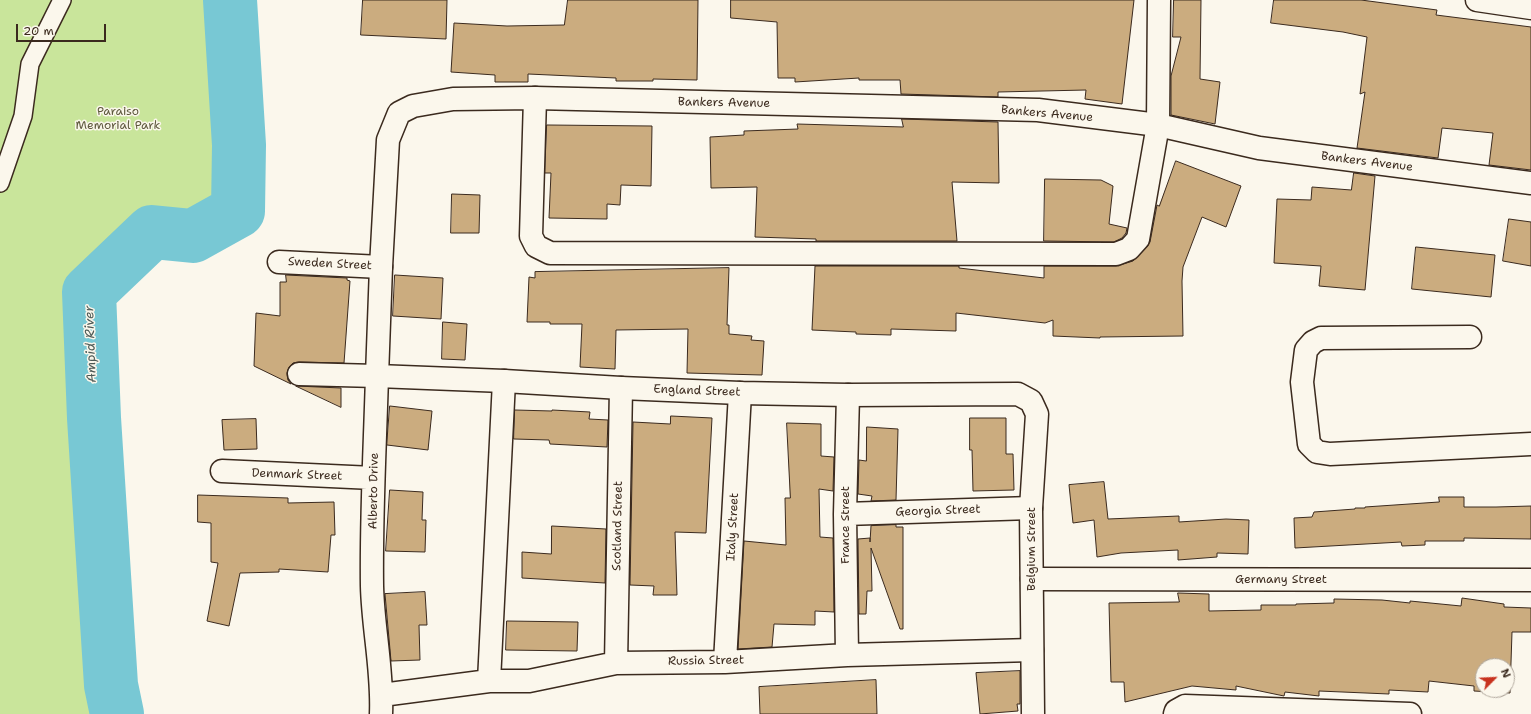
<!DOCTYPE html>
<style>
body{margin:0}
#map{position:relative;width:1531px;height:714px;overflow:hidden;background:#fbf7ec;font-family:"Shantell Sans",sans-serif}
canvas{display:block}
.north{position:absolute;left:1475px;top:658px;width:40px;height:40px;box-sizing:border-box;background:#fbf7ec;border:1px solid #aea59a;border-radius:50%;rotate:66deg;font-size:11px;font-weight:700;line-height:16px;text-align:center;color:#3b2a1e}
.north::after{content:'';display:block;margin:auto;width:14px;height:18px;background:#c8321e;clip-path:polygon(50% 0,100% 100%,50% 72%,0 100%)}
.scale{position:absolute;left:16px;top:24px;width:90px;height:18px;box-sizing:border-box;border:2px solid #3b2a1e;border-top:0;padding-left:5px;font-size:12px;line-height:14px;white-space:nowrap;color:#3b2a1e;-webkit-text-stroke:3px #fbf7ec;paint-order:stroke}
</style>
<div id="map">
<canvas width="1531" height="714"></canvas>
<div class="north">N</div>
<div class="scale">20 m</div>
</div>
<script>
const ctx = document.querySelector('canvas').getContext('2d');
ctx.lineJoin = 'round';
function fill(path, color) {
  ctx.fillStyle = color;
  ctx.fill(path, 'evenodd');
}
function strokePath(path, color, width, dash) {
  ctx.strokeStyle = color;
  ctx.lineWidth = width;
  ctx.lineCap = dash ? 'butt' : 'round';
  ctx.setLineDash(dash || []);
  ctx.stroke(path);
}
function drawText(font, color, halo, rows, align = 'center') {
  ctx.font = font + ' "Shantell Sans",sans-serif';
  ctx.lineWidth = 3;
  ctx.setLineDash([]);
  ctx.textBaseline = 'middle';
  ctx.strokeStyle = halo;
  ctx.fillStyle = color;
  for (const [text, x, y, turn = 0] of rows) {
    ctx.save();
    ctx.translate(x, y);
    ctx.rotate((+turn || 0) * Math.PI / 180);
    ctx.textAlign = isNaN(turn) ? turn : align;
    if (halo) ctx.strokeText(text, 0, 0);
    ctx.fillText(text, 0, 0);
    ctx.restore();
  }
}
const green = new Path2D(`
 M0 0H230L239 145 238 211 193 236 152 232 89 292 94 418 111 685 117 714H0Z`);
const river = new Path2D(`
 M117 714 111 685 94 418 89 292 152 232 193 236 238 211 239 145 230 0`);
const building = new Path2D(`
 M363 0H447L446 39 361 35Z
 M568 0H698L697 80 653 79V81H616V78L528 74V82H495V75L451 72 454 23 507 26 564 25Z
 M731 0H1134L1122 104 1085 99 1086 90 998 92V97L901 94 900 80H859V78L795 82V78H778L777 22 731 18Z
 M1174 0H1201L1200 79 1220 82 1215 124 1171 115V76L1181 37H1173Z
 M1274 0H1361L1437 10 1436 15 1531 27V170L1489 165 1493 133 1442 128 1438 158 1357 148 1365 92 1360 94 1367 37 1343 32 1271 23Z
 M902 119 998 122 999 183 952 182 957 241H816V239L755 237 757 187 711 188 710 137 744 135V131L798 129 797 124 903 127Z
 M547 125 652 126 651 186 621 185 620 205 607 204V219L549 218 551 173H545Z
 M1176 161 1241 186 1226 227 1202 217 1183 267 1182 281 1183 336 1100 337V338L1053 336V320L1045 323 956 313V331L891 329V335L856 334V332L812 330 815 266H959V268L1044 278V266H1116L1133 261 1147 247 1150 242 1157 205 1159 206Z
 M1354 173 1375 176 1365 290 1319 286 1321 266 1274 263 1277 199 1311 200 1312 187 1351 190Z
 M1045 179 1101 180 1113 186 1109 224 1127 228 1126 233 1122 238 1114 242 1044 241Z
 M452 194 480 195 479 233H451Z
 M1509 219 1531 222V266L1503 261Z
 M1416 247 1495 255 1491 297 1412 289Z
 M729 268 727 325H729V334L752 336 751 340 764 341 762 375 687 373 688 329 616 330 615 369 580 367 582 324H550V322H527L529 277 535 278V272Z
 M286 275 347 278V280L350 281 344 363 299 362 293 363 289 367 287 373 288 380 291 384 254 366 256 313 280 316V282H286Z
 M395 275 443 278 441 319 393 316Z
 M443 322 467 324 465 360 442 359Z
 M296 386 341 388V407Z
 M390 406 432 411 428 450 387 445Z
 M515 410 552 411V410L590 412 589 419 608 420 607 447 550 444 549 440 514 439Z
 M671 416 712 418 706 533 675 532 677 595H653L654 586 630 585 633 422 670 424Z
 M970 418H1006V454H1013L1014 490 973 491 972 450H970Z
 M256 419 257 449 224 450 222 420Z
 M787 423 821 424V456L834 457 833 491 819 489 820 537 833 538 834 612 815 611V625L774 624 772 647 738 649 744 541 786 545 785 498H790Z
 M867 427 898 429 896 500 871 501 872 496 858 494 859 460 866 461Z
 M1104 482 1108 519 1179 516V522L1226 519 1249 520 1248 554 1217 553V557L1178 560V550L1121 553 1097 557 1094 520 1073 523 1069 485Z
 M390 490 423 492 422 520H426L425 552 386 551Z
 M198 495 288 498V503L334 502 335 535H331L328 572 279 569V572L240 573 229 626 207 621 218 563 211 562V523L198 522Z
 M1439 497H1464V507H1496L1531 506V539L1464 538V541H1425V545L1402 546 1401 542 1295 548 1294 518 1312 517 1314 512 1355 509V508H1365V507L1439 502Z
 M896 525V527H903V629H900L871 548 872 591H867L866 614H859L858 539 870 538V542L871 526Z
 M552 526 606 529 605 583 522 578V552L551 554Z
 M425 592 427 625H419L420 660 391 661 385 594Z
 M1178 593 1209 594V611L1261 610V605H1296V604L1334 603V599L1382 600 1410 603V601L1461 606 1462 598 1504 604V607L1531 608V632H1512L1510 693 1474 691V686L1429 681 1428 692 1389 690V694L1319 691V696L1285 692 1284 696 1236 686V690L1192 686 1125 702 1124 682H1111L1109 603 1179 602ZM1483 666H1507V690H1483Z
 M507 621 578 622 577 651 506 650Z
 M1020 671V704H1017L1018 711 980 714 976 673Z
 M876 680 877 714H760L759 687Z`);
const service = new Path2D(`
 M0 183 23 116 30 64 62 0`);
const minor = new Path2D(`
 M1477 0 1531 8
 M535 98 531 236 536 246 550 253 1116 254 1129 249 1138 239 1158 125 1159 0
 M279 262 381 267
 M1470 337 1321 338 1313 342 1306 350 1302 382 1309 444 1317 452 1330 454 1531 444
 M299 374 377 376C375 446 371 516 372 586 373 629 383 671 381 714
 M222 471 373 478
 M845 514 1031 508
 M1032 579 1531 580
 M847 655 845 514 848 395
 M725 662 740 393
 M616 663 621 388
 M489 681 504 381
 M382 695 489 681H529L616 663 725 662 847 655 1032 650
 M1175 714 1176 711 1185 706 1410 714`);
const tertiary = new Path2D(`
 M1033 714 1031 508 1037 414 1031 401 1018 394 848 395 740 393 621 388 504 381 377 376 381 267 388 140 399 113 413 106 453 99 535 98 1038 110 1158 125 1259 148 1531 183`);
const streetNames = [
 ["Bankers Avenue",724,103,1],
 ["Bankers Avenue",1047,114,5],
 ["Bankers Avenue",1367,162,7],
 ["Sweden Street",330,264,3],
 ["England Street",697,391,2],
 ["Denmark Street",297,475,2],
 ["Alberto Drive",374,491,-89],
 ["Georgia Street",938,511,-2],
 ["France Street",846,525,-90],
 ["Scotland Street",618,526,-89],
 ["Italy Street",733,527,-87],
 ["Belgium Street",1032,549,-90],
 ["Germany Street",1281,580],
 ["Russia Street",706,661,-1]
];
const parkNames = [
 ["Paraiso",118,112],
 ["Memorial Park",118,126]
];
const waterNames = [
 ["Ampid River",91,344,-92]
];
fill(green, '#c9e59b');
strokePath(river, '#78c8d4', 54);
fill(building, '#cbac7f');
strokePath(building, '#3b2a1e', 1);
strokePath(service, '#3b2a1e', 20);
strokePath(minor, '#3b2a1e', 25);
strokePath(tertiary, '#3b2a1e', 25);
strokePath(service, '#fbf7ec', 17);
strokePath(minor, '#fbf7ec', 22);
strokePath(tertiary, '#fbf7ec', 22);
drawText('12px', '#3b2a1e', '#fbf7ec', streetNames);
drawText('12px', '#5e593d', '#fbf7ec', parkNames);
drawText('italic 13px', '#4d5955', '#fbf7ec', waterNames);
</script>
